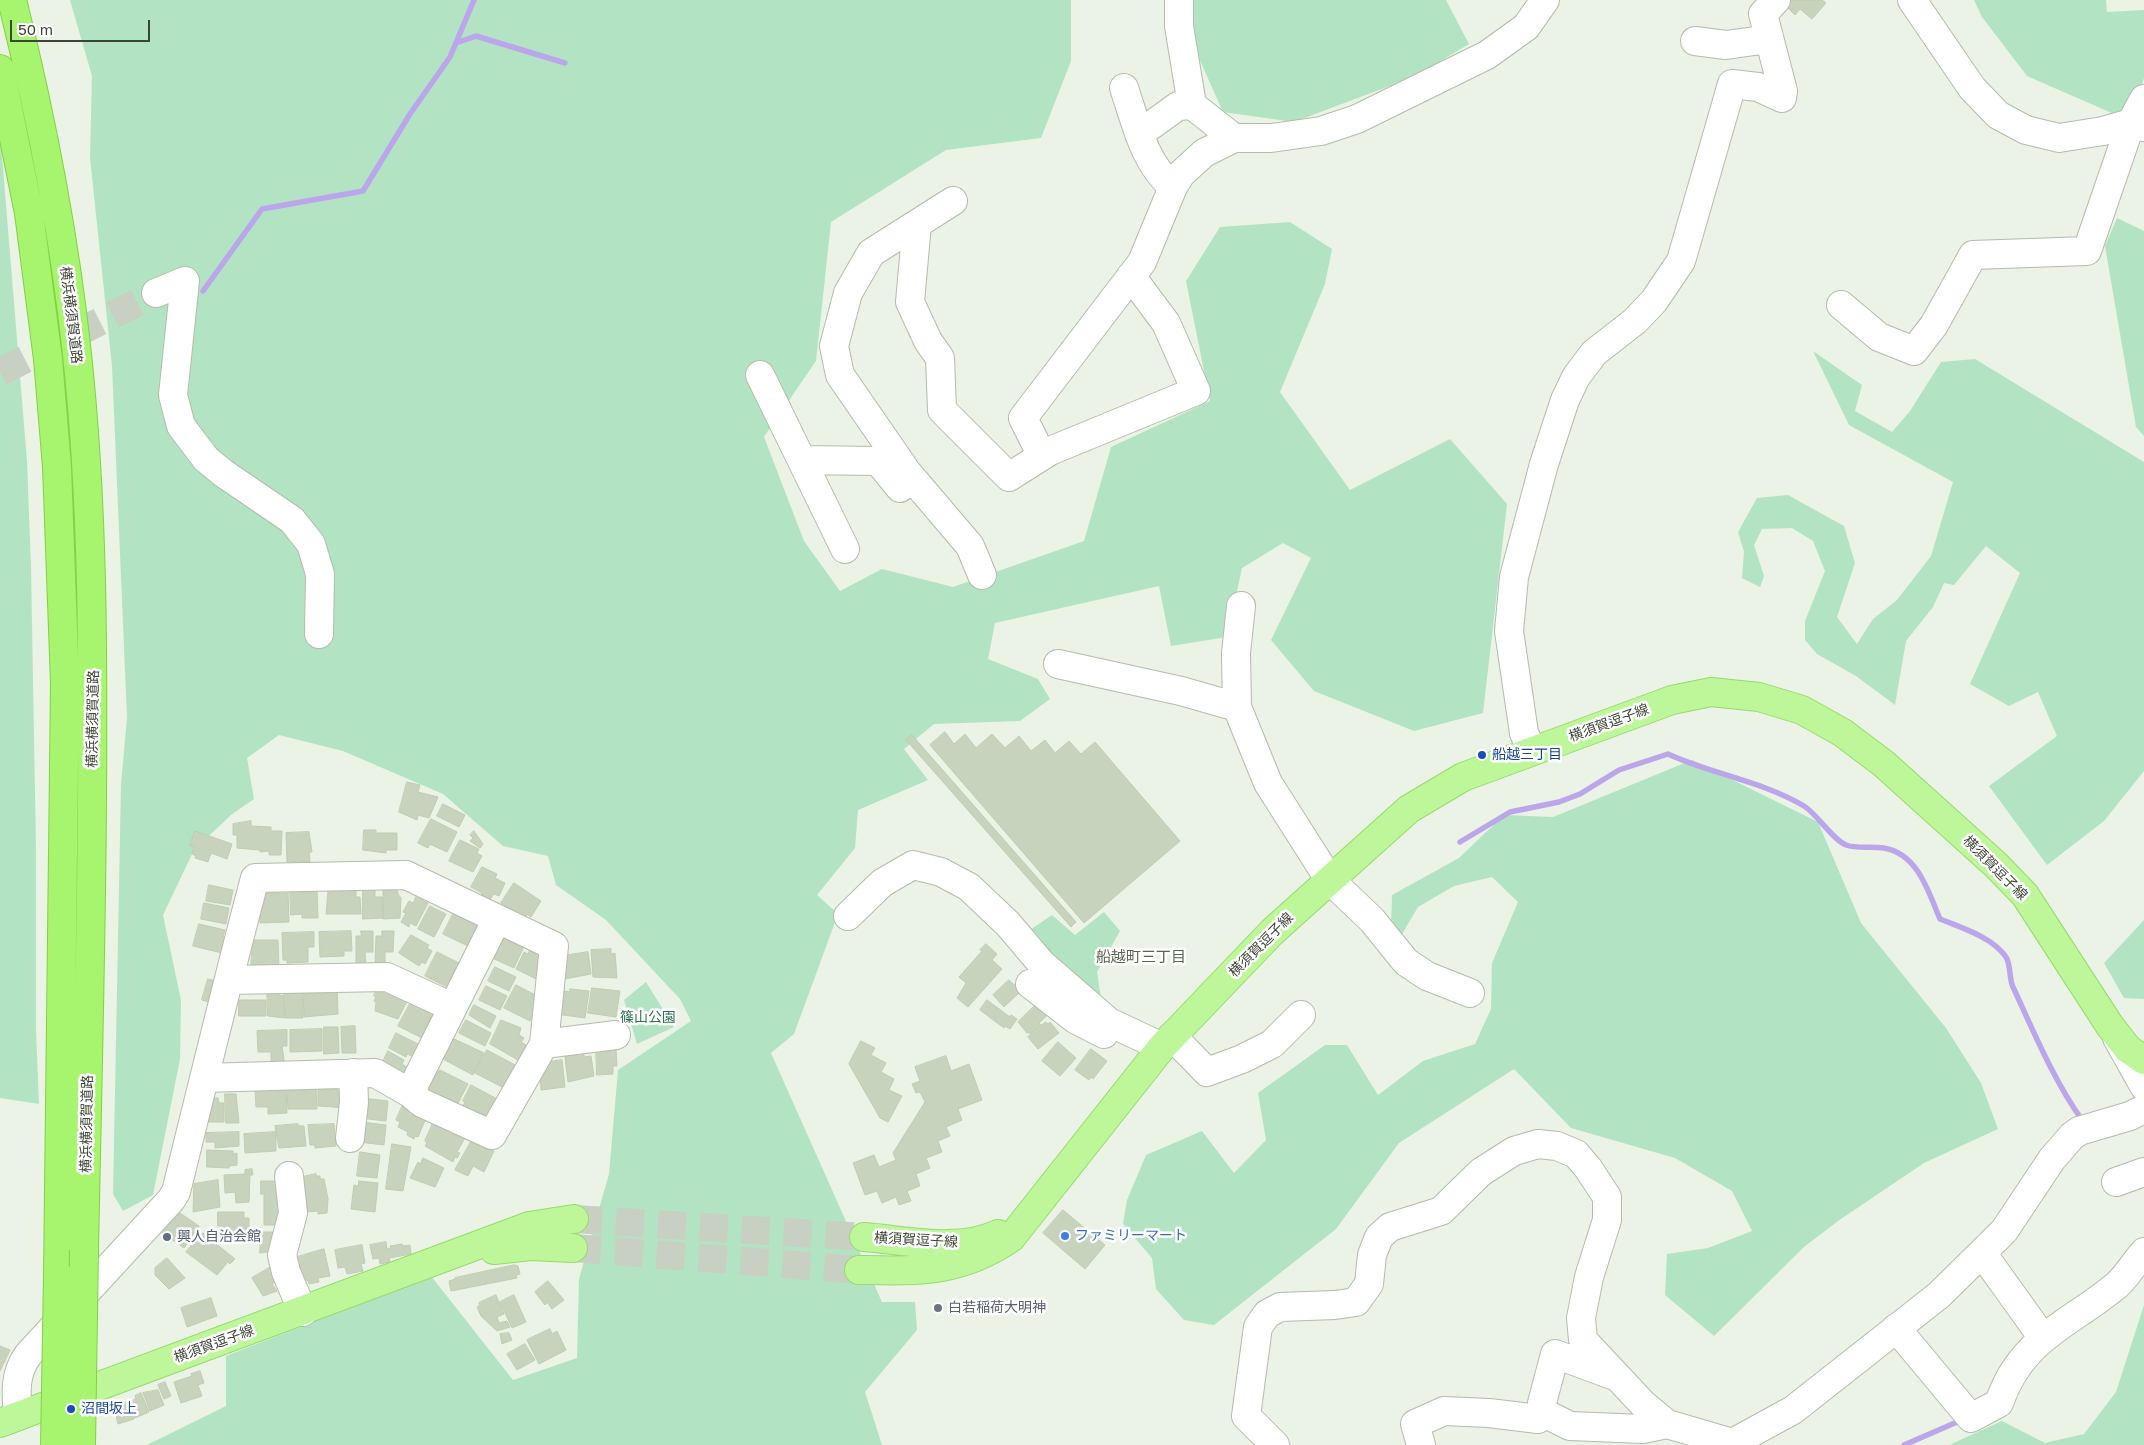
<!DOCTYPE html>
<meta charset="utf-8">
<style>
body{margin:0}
#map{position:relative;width:2144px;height:1445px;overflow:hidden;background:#ebf2e6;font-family:"Golos Text",sans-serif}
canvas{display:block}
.scale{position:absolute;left:10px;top:20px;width:140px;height:22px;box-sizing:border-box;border:2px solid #3d4436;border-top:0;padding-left:6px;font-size:15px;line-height:18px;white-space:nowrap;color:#3d4436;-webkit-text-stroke:4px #fff;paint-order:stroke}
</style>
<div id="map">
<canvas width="2144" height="1445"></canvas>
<div class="scale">50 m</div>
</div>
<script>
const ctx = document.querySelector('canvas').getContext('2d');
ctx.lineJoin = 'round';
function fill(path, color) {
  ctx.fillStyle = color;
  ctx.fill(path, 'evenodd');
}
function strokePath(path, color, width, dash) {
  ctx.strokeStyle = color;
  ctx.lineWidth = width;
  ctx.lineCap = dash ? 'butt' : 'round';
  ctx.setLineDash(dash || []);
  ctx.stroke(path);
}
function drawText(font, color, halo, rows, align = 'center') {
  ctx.font = font + ' "Golos Text","Noto Sans JP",sans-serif';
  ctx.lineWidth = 5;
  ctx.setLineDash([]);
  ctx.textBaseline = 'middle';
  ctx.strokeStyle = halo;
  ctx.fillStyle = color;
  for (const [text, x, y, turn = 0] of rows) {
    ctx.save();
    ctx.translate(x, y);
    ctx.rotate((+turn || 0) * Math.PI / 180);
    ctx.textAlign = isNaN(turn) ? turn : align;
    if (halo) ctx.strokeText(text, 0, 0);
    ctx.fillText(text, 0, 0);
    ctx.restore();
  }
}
const green = new Path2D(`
 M70 0H1071V61L1041 138 946 150 831 222 816 361 764 437 804 541 840 591 882 569 953 587 1084 541 1111 447 1210 401 1186 281 1220 227 1290 222 1332 249 1325 284 1280 392 1350 490 1450 439 1507 504 1483 713 1414 731 1314 691 1271 640 1311 558 1283 543 1242 568 1227 637 1171 646 1159 586 995 623 988 659 1038 679 1050 699 1020 721 934 724 904 749 928 780 858 810 855 848 817 895 838 914 794 1034 771 1053 882 1302H915L917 1330 865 1392 882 1445H147L226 1406V1356L431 1276 513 1380 577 1358 579 1279 609 1174 618 1070 691 1021 680 999 606 920 556 885 548 856 503 846 443 794 343 751 279 735 247 758 254 799 231 815 194 850 163 915 181 1000 180 1059 153 1195 123 1211 113 1194 121 784 127 718 112 366 90 158 92 76Z
 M1194 0H1446L1469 44 1416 76 1294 122 1223 112 1194 47Z
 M1974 0H2106L2107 12 2144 10V78L2130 121 2027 76 1982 17Z
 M0 132 27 461 31 567 36 849V1031L39 1104 0 1098Z
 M2117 218 2144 231V436L2136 427 2105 246Z
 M1813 351 1862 385 1855 411 1892 432 1910 411 1941 362 1975 359 2144 462V771L2104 821 2047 865 1989 786 2057 736 2038 692 2009 706 1970 684 2020 573 1986 546 1954 585 1944 583 1933 607 1906 641 1895 705 1856 676 1817 654 1805 640V621L1825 571 1813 541 1792 528 1762 529 1754 545 1764 576 1760 587 1742 578 1744 552 1738 532 1757 498 1788 495 1844 526 1855 563 1837 617 1857 644 1873 619 1897 600 1931 556 1953 482 1849 425Z
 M1692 760 1818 822 1861 923 1946 1028 1981 1083 1998 1129 1924 1163 1838 1221 1804 1247 1714 1336 1665 1295 1667 1254 1708 1248 1752 1231 1732 1191 1675 1158 1571 1128 1514 1069 1399 1143 1336 1229 1214 1325 1184 1320 1156 1289 1152 1258 1123 1224 1127 1200 1146 1155 1202 1131 1234 1173 1266 1140 1258 1093 1325 1045H1347L1378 1095 1423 1061 1475 1044 1491 1009 1492 963 1518 902 1492 877 1454 886 1418 907 1402 934 1391 928 1392 895 1459 858 1504 815 1553 817Z
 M1104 912 1120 931 1097 972 1102 1005 1027 932 1052 915 1075 935Z
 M2144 920V999L2124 998 2104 963Z
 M646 982 674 1027 637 1044 624 1000Z
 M2144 1305V1445H1949L2002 1421 2045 1443 2084 1434 2116 1392Z`);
const stream = new Path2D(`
 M456 43 476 36 565 63
 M203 291 262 209 363 191 410 114 450 57 474 0
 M1460 842 1510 812 1559 802 1580 794 1619 770 1668 754C1711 774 1762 781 1804 806 1817 814 1833 840 1846 845 1856 849 1872 846 1884 848 1918 854 1928 891 1940 919 1962 928 1992 937 2006 957 2011 965 2009 979 2013 987 2034 1032 2053 1079 2082 1120H2084
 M1904 1445 1964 1419`);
const building = new Path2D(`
 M1789 0H1822L1826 3 1812 19 1800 9 1795 15 1785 5Z
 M945 732 954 744 965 734 976 748 992 734 1005 748 1019 736 1031 751 1045 740 1055 753 1069 741 1081 754 1095 742 1180 841 1084 923 930 745Z
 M912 735 1076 922 1071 927 906 740Z
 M407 782 420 785 418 792 438 797 429 818 418 815 417 820 399 812Z
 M443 804 465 815 459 827 437 816Z
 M431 819 457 832 447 852 430 844 428 848 418 843Z
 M251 821V826L271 827V831H282L281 855H269V851L260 852V850L237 848V835H233V824Z
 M364 830H376V833H397V850H386V853L363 850Z
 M195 831 232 844 227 859 211 853 208 862 195 858 196 856 192 854 194 847 190 846Z
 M474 831 483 844 480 848 470 841 473 838 470 835Z
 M309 832 312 852H309L310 862H287L286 833Z
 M460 840 479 849 477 853 482 856 473 872 449 861Z
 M482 867 497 874 495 878 505 883 499 896 494 894 487 903 479 899 482 893 471 887Z
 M514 883 541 901 531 917 527 914 525 918 501 903Z
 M209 885 233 890 230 905 206 901Z
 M397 885 398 894 401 898 400 918 383 919V886Z
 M363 886H375V897H382L383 918 363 919Z
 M356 887V897H360L361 914H326L328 891Z
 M290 890H317L318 918H302V914L291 915Z
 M264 893H288L289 922 260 923V903H264Z
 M416 897 428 903 416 926 410 923 409 927 401 922 406 913 403 912 409 901 413 903Z
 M204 903 229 908 226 924 201 919Z
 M430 906 446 914 434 937 418 929Z
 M453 914 482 928 472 948 443 934Z
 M199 924 225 930 223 937 226 938 222 953 193 946Z
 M351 931 352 951H344V956L320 957 319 932Z
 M361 931H373V952H365L366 968H356V936H361Z
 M382 931H394L393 952H385V967H375L376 936H382Z
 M502 931 526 942 514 968 490 957Z
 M314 932V947H308V962L287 963V960H283L282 933Z
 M411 935 429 945 427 948 432 951 425 964 422 962 419 966 399 953Z
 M253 940H278L279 969 251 966Z
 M986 944 997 954 992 960 1002 969 968 1007 957 998 966 983 959 977 982 951 980 950Z
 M531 946 545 952 544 962 536 979 516 969 524 952 528 954Z
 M611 949V954L615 953 617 978 593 977 591 950Z
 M437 952 461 964 449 988 425 976Z
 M588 952 591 974 565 979 563 956Z
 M495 967 516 977 509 991 488 981Z
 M208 979 216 981 209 1002 202 1000Z
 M1009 980 1021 991 1004 1007 993 995Z
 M267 985 279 988 280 996 284 995 285 1018 268 1016Z
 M337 985 338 1014 304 1017 303 989Z
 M379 985 409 997 398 1019 375 1011 376 1002 374 1001 376 997 374 996Z
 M516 985 541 998 530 1021 504 1008Z
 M486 986 507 996 500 1010 479 1000Z
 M592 988 620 991 616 1017 588 1013Z
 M570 989 589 991 585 1018 556 1014 560 990 570 992Z
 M285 990H302L303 1018H286Z
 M239 1000H266V1016H239Z
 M412 1000 439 1014 424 1039 398 1026Z
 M987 1000 1010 1017 1011 1015 1017 1019 1010 1029 1005 1026 1004 1028 980 1010Z
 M1040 1001 1052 1011 1039 1023 1041 1025 1030 1034 1029 1032 1027 1033 1018 1022Z
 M474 1005 496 1016 490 1028 469 1015Z
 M466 1020 491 1033 485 1046 459 1033Z
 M501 1020 521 1028 519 1035 524 1038 521 1042 526 1045 518 1060 490 1044Z
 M1046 1022 1048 1024 1050 1022 1059 1033 1038 1049 1028 1037Z
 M355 1026 356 1053H342L341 1027Z
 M324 1027H338L339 1053 324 1054Z
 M322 1029V1051L290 1052V1030Z
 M287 1030V1046H282L285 1066 271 1067V1052H258L257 1031Z
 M396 1033 420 1045 414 1057 407 1054 406 1057 389 1048Z
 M450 1037 484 1053 473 1075 439 1057Z
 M861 1041 875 1048 871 1055 886 1063 881 1072 894 1079 889 1090 902 1096 888 1122 880 1118 849 1064Z
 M1058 1042 1076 1058 1060 1076 1042 1061Z
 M596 1049H616L617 1066H613V1074L597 1075Z
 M1091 1049 1107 1061 1093 1079 1091 1077 1089 1080 1075 1070Z
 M487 1050 517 1066 504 1088 475 1073Z
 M388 1051 404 1060 402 1064 408 1068 402 1076 381 1066Z
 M584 1055V1057L591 1056 594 1076 568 1082 565 1057Z
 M946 1056 951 1071 969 1064 982 1100 958 1109 962 1120 946 1127 950 1136 938 1141 942 1152 926 1158 930 1168 916 1174 920 1186 907 1191 911 1201 899 1205 896 1197 882 1203 877 1191 865 1195 853 1163 874 1155 879 1167 896 1160 893 1153 925 1102 920 1092 916 1093 912 1084 920 1081 915 1067Z
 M562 1060 565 1087 541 1090 540 1067 543 1063Z
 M440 1070 468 1084 456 1107 426 1092 437 1071 439 1072Z
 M471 1085 499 1100 486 1124 462 1108 465 1102 463 1101Z
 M286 1087 287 1113 268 1114V1107H256L255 1089Z
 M346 1087 347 1108 318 1106V1088Z
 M316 1088 317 1109H288L287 1089Z
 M225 1094H236L239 1123H226Z
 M209 1098H218L219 1103H224V1122H207Z
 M362 1098 388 1101 386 1121 360 1118Z
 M403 1105 426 1118 418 1137 415 1136 414 1139 407 1135 408 1132 398 1127 400 1122 396 1120Z
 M362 1122 386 1125 384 1145 359 1142Z
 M433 1123 465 1138 457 1152 460 1153 457 1158 455 1157 453 1162 425 1146 427 1143 425 1141Z
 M298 1124 299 1126H304L306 1146 279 1148 275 1126Z
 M334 1124 336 1146 315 1148V1145H310L308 1125Z
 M239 1132V1146L215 1148V1142H206V1133Z
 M276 1132V1151L245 1153 244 1134Z
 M472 1140 494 1151 484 1172 473 1166 468 1176 455 1170Z
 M392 1144 411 1147 403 1191 386 1189Z
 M207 1150 233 1151V1154L237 1153V1165L229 1166V1168L207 1167Z
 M360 1152 380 1155 377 1178 357 1176Z
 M423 1158 444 1168 435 1187 410 1178 418 1162 420 1164Z
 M252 1169 253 1175H250L249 1202 236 1203 235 1192 225 1193 224 1175 245 1174V1170Z
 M316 1174V1176H320V1179H324L328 1199 327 1213 318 1214V1211L305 1212 298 1178Z
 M218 1180 220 1207 193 1212 194 1184Z
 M261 1181H287V1225H264V1194H261Z
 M359 1181 378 1183 375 1212 351 1209 354 1185 358 1186Z
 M1063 1210 1105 1245 1085 1269 1043 1233Z
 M177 1211 199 1226 184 1248 162 1233 166 1228 163 1225Z
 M218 1212H244V1218H249V1236L244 1237V1239L222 1240 221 1226H218Z
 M261 1232H278L279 1250 260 1253Z
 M203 1233 235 1259 230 1264 228 1262 217 1275 186 1252Z
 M386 1242 387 1249 391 1248 390 1246 402 1244 403 1246 410 1245 411 1254 389 1258 390 1262 380 1264 379 1258 373 1259 370 1245Z
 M362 1245 365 1263 361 1264 363 1271 347 1274 345 1267 338 1268 335 1250Z
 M324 1249 330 1276 318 1278 319 1282 309 1284 308 1280 299 1282 294 1258Z
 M167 1258 185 1278 169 1289 155 1275V1268Z
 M274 1265 282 1278 272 1284 277 1291 263 1296 252 1278Z
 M514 1265 518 1266 520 1274 516 1275 517 1278 451 1291 449 1281 455 1279V1278Z
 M548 1281 564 1300 552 1309 547 1302 545 1305 535 1292Z
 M496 1295 504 1314 497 1317 499 1323 507 1321 510 1327 497 1331 481 1316 477 1307 480 1305 479 1303Z
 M514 1295 526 1322 512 1328 500 1302Z
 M211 1298 217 1316 187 1327 181 1308Z
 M550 1329 552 1334 557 1331 566 1350 539 1364 527 1340Z
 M509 1333 512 1340 502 1344 500 1334Z
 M525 1344 535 1360 517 1370 507 1354Z
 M0 1346 10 1350 0 1371Z
 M200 1371 204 1383 198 1385 202 1396 181 1403 174 1382 192 1376 191 1374Z
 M165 1382 171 1396 164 1399 158 1385Z
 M158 1390 164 1405 150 1411 143 1393Z
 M141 1393 149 1412 135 1418 128 1402 136 1399 135 1396Z
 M127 1402 134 1419 118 1424 114 1407Z`);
const minorTunnel = new Path2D(`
 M0 372 156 293`);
const majorTunnel = new Path2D(`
 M574 1219 864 1237
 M573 1248 859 1270`);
const minor = new Path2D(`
 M1179 0V26L1192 105 1234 138
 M1912 0 1972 88 1998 115 2026 130 2059 138 2103 131 2131 123 2143 127
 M1695 41 1726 45 1769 39
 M1124 88C1136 123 1144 163 1173 187
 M1139 134 1178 106 1192 105
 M953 201 871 253 848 293 834 346 840 375 907 472 970 546 982 575
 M917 224 910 302 928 341 940 358 942 410 1009 477 1050 451 1196 391 1166 323 1131 276
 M156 293 185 281 173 395 181 426 206 459 223 473 292 520 311 544 320 574 319 634
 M1841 305 1879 337 1914 351 1934 325 1973 255 2087 251 2131 123 2144 99
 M760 375 845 549
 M1042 456 1023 418 1142 262 1173 187 1181 174 1204 153 1234 138H1271L1321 131 1357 119 1487 55 1526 27 1545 0
 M802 460 878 461 900 488
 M1241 606 1236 653 1237 707 1268 783 1329 879 1372 920 1406 962 1427 976 1470 993
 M1058 664 1181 691 1237 707
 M1532 750 1524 733 1509 631 1514 577 1544 464 1565 400 1576 377 1594 353 1635 321 1654 301 1681 261 1732 84 1758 87 1782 98 1783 91 1763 14 1776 0
 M848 916 882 883 913 865 941 872 969 887 1008 924 1041 963 1109 1022 1162 1047
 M229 980 387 977 452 1007
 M1030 984 1075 1019 1104 1034 1108 1026
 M1172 1036 1207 1072 1242 1059 1272 1044 1301 1015
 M2117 1038 2144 1086
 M544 1044 616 1035
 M410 1093 497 919
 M350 1138 354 1102 353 1073
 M289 1176 293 1213 282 1255 286 1272 303 1312
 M2116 1182 2144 1172
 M1982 1253 2043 1338
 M1896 1328 1971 1418 1999 1403C2021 1338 2069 1325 2117 1285 2127 1276 2135 1262 2144 1252
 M1544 1413 1570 1426 1643 1429 1667 1424
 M1544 1413 1542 1403 1555 1354 1612 1375
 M18 1416C16 1394 14 1374 28 1355L171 1200 176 1192C202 1087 227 983 255 878L406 875 554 946 544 1044 492 1135 422 1103 410 1093 375 1073 204 1078
 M1275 1445 1246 1416 1258 1327 1267 1314 1280 1307 1335 1305 1356 1302 1369 1284 1372 1255 1379 1237 1390 1227 1441 1211 1481 1172 1514 1151 1538 1144 1557 1146 1576 1154 1588 1168 1607 1197V1220L1589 1277 1581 1318 1583 1340 1643 1404 1667 1424 1732 1443
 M1421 1445 1415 1424 1444 1411 1489 1413 1538 1419 1544 1413
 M1729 1445 1793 1410 1939 1295 2004 1231 2052 1159 2072 1136 2079 1131 2130 1116 2144 1109`);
const major = new Path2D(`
 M864 1237C906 1240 958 1253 998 1234
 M494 1250 531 1246 573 1248
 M859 1270C919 1271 960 1273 1011 1238L1162 1047 1272 932 1409 809 1463 777 1672 700 1711 692 1759 697 1802 710 1843 733 1884 764 1996 865 2025 895 2110 1026 2128 1049 2144 1060
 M0 1423 529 1226 574 1219`);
const highway = new Path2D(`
 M12 0C41 116 64 234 77 354 93 503 93 652 92 802 91 951 87 1100 84 1250
 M0 69 29 213 48 359 57 467 65 683 58 1275`);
const highwayBridge = new Path2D(`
 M55 1445 58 1275
 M81 1445 84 1250`);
const markers = [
 [1482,755,5,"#1a4fb4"],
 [1065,1236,5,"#3f7fe0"],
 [167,1237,5,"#5c6f8a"],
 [938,1308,5,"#6b7280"],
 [71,1409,5,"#1a4fb4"]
];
const streetNames = [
 ["横浜横須賀道路",71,315,83],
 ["横浜横須賀道路",93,719,-89],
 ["横須賀逗子線",1609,723,-20],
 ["横須賀逗子線",1995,868,45],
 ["横須賀逗子線",1261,945,-45],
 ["横浜横須賀道路",87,1124,-89],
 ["横須賀逗子線",916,1240,3],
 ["横須賀逗子線",214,1344,-20]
];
const transitNames = [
 ["船越三丁目",1492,755],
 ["沼間坂上",81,1409]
];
const parkNames = [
 ["篠山公園",648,1018]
];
const shopNames = [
 ["ファミリーマート",1075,1236]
];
const serviceNames = [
 ["興人自治会館",177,1237]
];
const worshipNames = [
 ["白若稲荷大明神",948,1308]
];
const neighbourhoodNames = [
 ["船越町三丁目",1141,957]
];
fill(green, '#b2e4c4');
strokePath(stream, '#bca6eb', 5.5);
fill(building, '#c7d3bd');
strokePath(building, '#becdb0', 1);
strokePath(minorTunnel, '#c8cfc3', 28, [28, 14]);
strokePath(majorTunnel, '#c8cfc3', 28, [28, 14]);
strokePath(minor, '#b2bdaa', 30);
strokePath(major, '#96db6b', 30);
strokePath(highway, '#83d340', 30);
strokePath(minor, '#fff', 28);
strokePath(major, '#bdf79a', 28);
strokePath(highway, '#a7f46f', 28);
strokePath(highwayBridge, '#83d340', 30, []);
strokePath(highwayBridge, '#a7f46f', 28);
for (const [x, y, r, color] of markers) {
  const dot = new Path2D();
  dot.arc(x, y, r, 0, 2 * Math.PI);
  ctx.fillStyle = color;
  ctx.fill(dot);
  strokePath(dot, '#fff', 2);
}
drawText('14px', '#3d4436', '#fff', streetNames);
drawText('14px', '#164399', '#fff', transitNames, 'left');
drawText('14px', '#2d7252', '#fff', parkNames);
drawText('14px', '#366cbe', '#fff', shopNames, 'left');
drawText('14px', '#4e5e75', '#fff', serviceNames, 'left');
drawText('14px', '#5b616d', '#fff', worshipNames, 'left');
drawText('15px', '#5a664e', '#fff', neighbourhoodNames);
</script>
